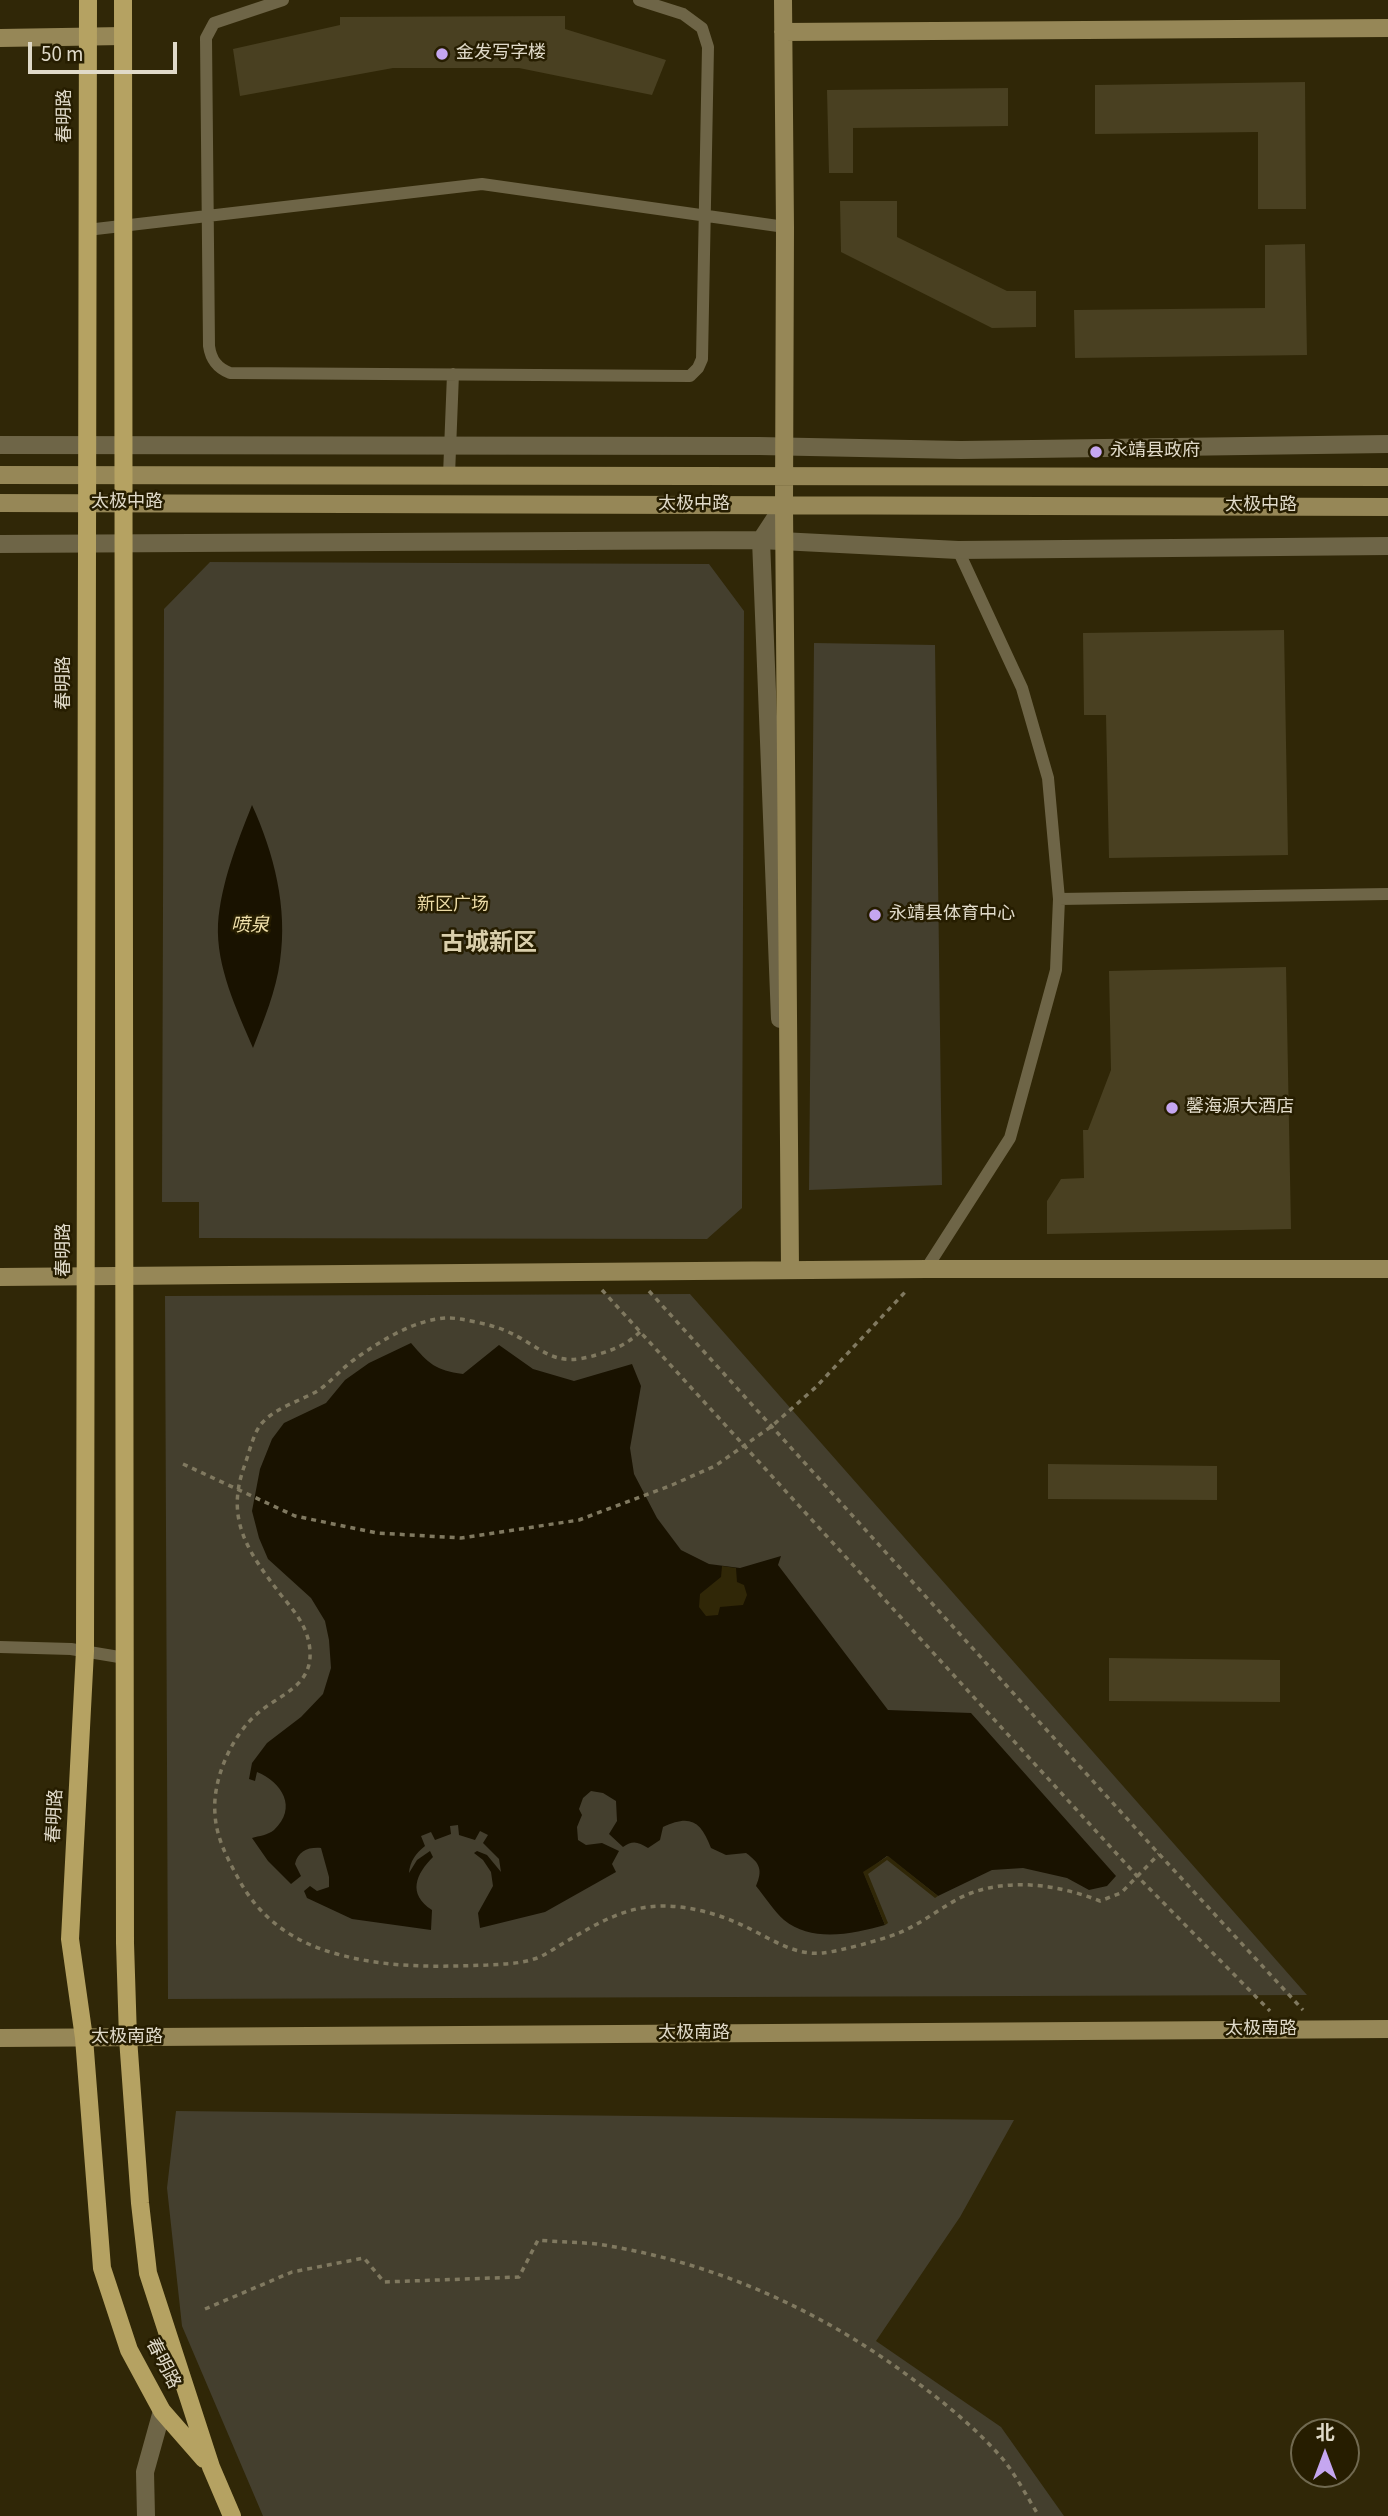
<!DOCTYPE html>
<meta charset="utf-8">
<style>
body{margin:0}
#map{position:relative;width:1388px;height:2516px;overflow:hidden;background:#302707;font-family:"Source Sans 3","Noto Sans SC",sans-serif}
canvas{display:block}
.north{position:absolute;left:1290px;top:2418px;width:70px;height:70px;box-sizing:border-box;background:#261d00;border:2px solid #706950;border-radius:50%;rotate:0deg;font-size:19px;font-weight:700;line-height:28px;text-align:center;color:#e0dac9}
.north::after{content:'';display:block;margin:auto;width:24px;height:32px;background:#c5a6f0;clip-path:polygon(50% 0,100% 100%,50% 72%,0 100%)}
.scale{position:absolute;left:28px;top:42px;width:149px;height:32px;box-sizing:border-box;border:4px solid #e0dac9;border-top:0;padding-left:9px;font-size:21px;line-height:24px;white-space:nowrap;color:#e0dac9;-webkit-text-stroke:5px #261d00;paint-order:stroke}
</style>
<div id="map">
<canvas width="1388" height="2516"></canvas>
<div class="north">北</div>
<div class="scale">50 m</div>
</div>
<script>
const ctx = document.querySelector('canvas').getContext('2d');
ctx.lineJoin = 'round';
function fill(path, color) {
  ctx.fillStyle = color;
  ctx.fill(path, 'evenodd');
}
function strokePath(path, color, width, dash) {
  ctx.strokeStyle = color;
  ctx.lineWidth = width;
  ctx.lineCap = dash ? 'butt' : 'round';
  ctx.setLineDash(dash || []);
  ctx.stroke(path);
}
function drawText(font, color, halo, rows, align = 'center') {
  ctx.font = font + ' "Source Sans 3","Noto Sans SC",sans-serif';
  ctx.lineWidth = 5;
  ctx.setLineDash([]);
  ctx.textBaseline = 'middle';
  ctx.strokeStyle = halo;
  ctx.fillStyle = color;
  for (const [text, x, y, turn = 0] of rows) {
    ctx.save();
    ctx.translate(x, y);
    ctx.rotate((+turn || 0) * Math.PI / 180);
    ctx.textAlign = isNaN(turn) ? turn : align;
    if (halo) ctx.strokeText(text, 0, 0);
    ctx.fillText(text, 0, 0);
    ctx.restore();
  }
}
const green = new Path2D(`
 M210 562 709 564 744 611 742 1208 707 1239 199 1238V1202H162L164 609Z
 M814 643 935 645 942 1185 809 1190Z
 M690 1294 1307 1995 168 1999 165 1296Z
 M176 2111 1014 2120 960 2217 876 2341 1001 2427 1064 2516H263L182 2326 167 2188Z`);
const water = new Path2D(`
 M252 805C274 853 288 908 280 961 276 991 264 1020 253 1048 237 1010 216 967 218 924 221 883 237 843 252 805Z
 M411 1343C429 1364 435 1370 463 1374L499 1345 533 1369 574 1381 632 1364 641 1386 630 1448 634 1474 657 1518 681 1550 709 1564 740 1568 781 1556 778 1565 888 1710 971 1713 1116 1876 1107 1886 1089 1890 1067 1878 1023 1868 992 1870 938 1896 887 1856 864 1873 885 1925C853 1934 812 1943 784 1920 774 1911 765 1897 756 1886 763 1870 760 1863 746 1853L726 1855 711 1848C701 1821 690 1814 663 1827L660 1840 648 1848C638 1842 633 1840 623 1847L609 1834 617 1821 616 1801 603 1793 591 1791 583 1798 579 1809 582 1815 577 1827 578 1840 586 1845 602 1843 619 1851 612 1864 616 1872 545 1912 480 1928 478 1913 493 1886 491 1872 483 1860 474 1853 477 1851 487 1855 501 1872 499 1859 483 1843 488 1835 480 1831 475 1840 459 1835 458 1825 450 1826 451 1834 435 1840 431 1832 421 1836 425 1846C416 1853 410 1861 409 1873L417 1860 430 1851 433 1857C416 1874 407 1894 432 1910L431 1930 352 1919 307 1898 304 1891 310 1886 317 1891 329 1887V1877L321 1848C308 1847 298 1851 295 1864L301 1876 291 1884 268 1861 252 1838C259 1836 268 1835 274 1830 298 1808 282 1782 257 1772L255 1781 249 1779 252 1763 267 1743 301 1717 323 1694 331 1668 329 1640 325 1621 311 1598 268 1559 259 1538 252 1511 260 1469 272 1439 284 1423 326 1403 345 1380 369 1363Z`);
const pier = new Path2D(`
 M722 1566 736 1568 737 1582 744 1585 747 1595 743 1605 720 1607 718 1615 706 1616 699 1607 700 1594 721 1577Z
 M888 1856 938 1896 935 1898 887 1860 868 1874 888 1923 885 1925 863 1872Z`);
const building = new Path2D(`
 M565 16V29L666 60 652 95 519 68H393L240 96 233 49 340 25V17Z
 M1305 82 1306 209H1258V132L1095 134V85Z
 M1008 88V126L853 128V173H829L827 90Z
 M840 201H897V237L1007 291H1036V327L992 328 841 252Z
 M1305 244 1307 355 1075 358 1074 310 1265 308V245Z
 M1284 630 1288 855 1109 858 1106 715H1084L1083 633Z
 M1286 967 1291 1229 1047 1234V1201L1061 1179 1084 1178 1083 1130H1088L1111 1070 1109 971Z
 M1048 1464 1217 1466V1500L1048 1499Z
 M1109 1658 1280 1660V1702L1109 1701Z`);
const path = new Path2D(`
 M602 1290 1137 1876 1270 2011
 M649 1291 1159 1854 1303 2010
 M640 1332C627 1344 616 1349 599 1354 551 1370 544 1347 504 1330 492 1325 461 1318 449 1318 417 1318 380 1341 355 1359 342 1368 332 1381 319 1390 301 1401 276 1407 262 1423 253 1433 249 1454 244 1467 225 1521 249 1553 281 1595 295 1612 309 1628 310 1652 312 1686 279 1695 258 1713 232 1735 212 1779 215 1814 216 1836 226 1856 237 1876 258 1917 292 1942 337 1954 387 1968 436 1967 487 1965 503 1964 519 1964 534 1959 545 1956 556 1947 567 1941 598 1923 626 1906 663 1906 690 1906 719 1914 744 1926 770 1938 794 1956 823 1953 840 1951 881 1940 896 1934 923 1924 945 1903 971 1893 1013 1878 1059 1885 1100 1901L1121 1893 1159 1854
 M183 1464 295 1516 377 1533 461 1538 579 1520 672 1485 715 1466 772 1426 816 1387 908 1289
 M205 2309 292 2272 364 2258 384 2282 519 2277 538 2240C558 2242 577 2242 597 2244 716 2262 828 2313 923 2387 951 2408 979 2432 1002 2458 1016 2475 1027 2497 1039 2516`);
const lane = new Path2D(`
 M283 0 214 23 206 38 209 346C211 360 217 368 230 373L690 376 698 368 702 359 708 47 702 28 683 14 639 0
 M87 230 482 184 785 227
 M449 475 453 374
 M1059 899 1388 894
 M926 1269 1010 1138 1056 970 1059 899 1048 778 1022 688 958 550
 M0 1647 71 1649 125 1658`);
const street = new Path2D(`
 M0 445 759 446 961 450 1388 444
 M0 544 761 540 958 550 1388 546
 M780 1019 761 540 784 505
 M146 2516 145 2472 162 2411`);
const secondary = new Path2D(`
 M783 0 785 227 784 505 790 1270
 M783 32 1388 28
 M0 38 123 36
 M0 475 1388 477
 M0 503 1388 507
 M0 1277 926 1269H1388
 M0 2038 1388 2029`);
const primary = new Path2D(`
 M88 0 85 1651 70 1939 84 2038 102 2268 129 2350 162 2411 204 2459
 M123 0 125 1943 128 2038 140 2203 148 2273 211 2467 232 2516`);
const markers = [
 [442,54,7,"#c5a6f0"],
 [1096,452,7,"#c5a6f0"],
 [875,915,7,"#c5a6f0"],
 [1172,1108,7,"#c5a6f0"]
];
const poiNames = [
 ["金发写字楼",456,54],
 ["永靖县政府",1110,452],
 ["永靖县体育中心",889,915],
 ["馨海源大酒店",1186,1108]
];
const streetNames = [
 ["春明路",66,116,-90],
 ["太极中路",127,503],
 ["太极中路",694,505],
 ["太极中路",1261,506],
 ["春明路",65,683,-90],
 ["春明路",65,1250,-90],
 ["春明路",56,1816,-87],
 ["太极南路",1261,2030],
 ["太极南路",694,2034],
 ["太极南路",127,2038],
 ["春明路",162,2364,63]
];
const parkNames = [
 ["新区广场",453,906]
];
const waterNames = [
 ["喷泉",250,927]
];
const districtNames = [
 ["古城新区",489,945]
];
fill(green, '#443f2e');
fill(water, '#191200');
fill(pier, '#302707');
fill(building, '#494021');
strokePath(path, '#807960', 3.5, [5, 5]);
strokePath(lane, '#6e6547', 12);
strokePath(street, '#6e6547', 18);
strokePath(secondary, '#968757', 18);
strokePath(primary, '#b5a262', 18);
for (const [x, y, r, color] of markers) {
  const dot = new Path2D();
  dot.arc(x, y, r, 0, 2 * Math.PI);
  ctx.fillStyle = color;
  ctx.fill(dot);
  strokePath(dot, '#261d00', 2.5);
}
drawText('18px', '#e0dac9', '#261d00', poiNames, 'left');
drawText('18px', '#e0dac9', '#261d00', streetNames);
drawText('18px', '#ecdba6', '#261d00', parkNames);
drawText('italic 19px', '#f1e1ac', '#261d00', waterNames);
drawText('bold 24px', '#dacfac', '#261d00', districtNames);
</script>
